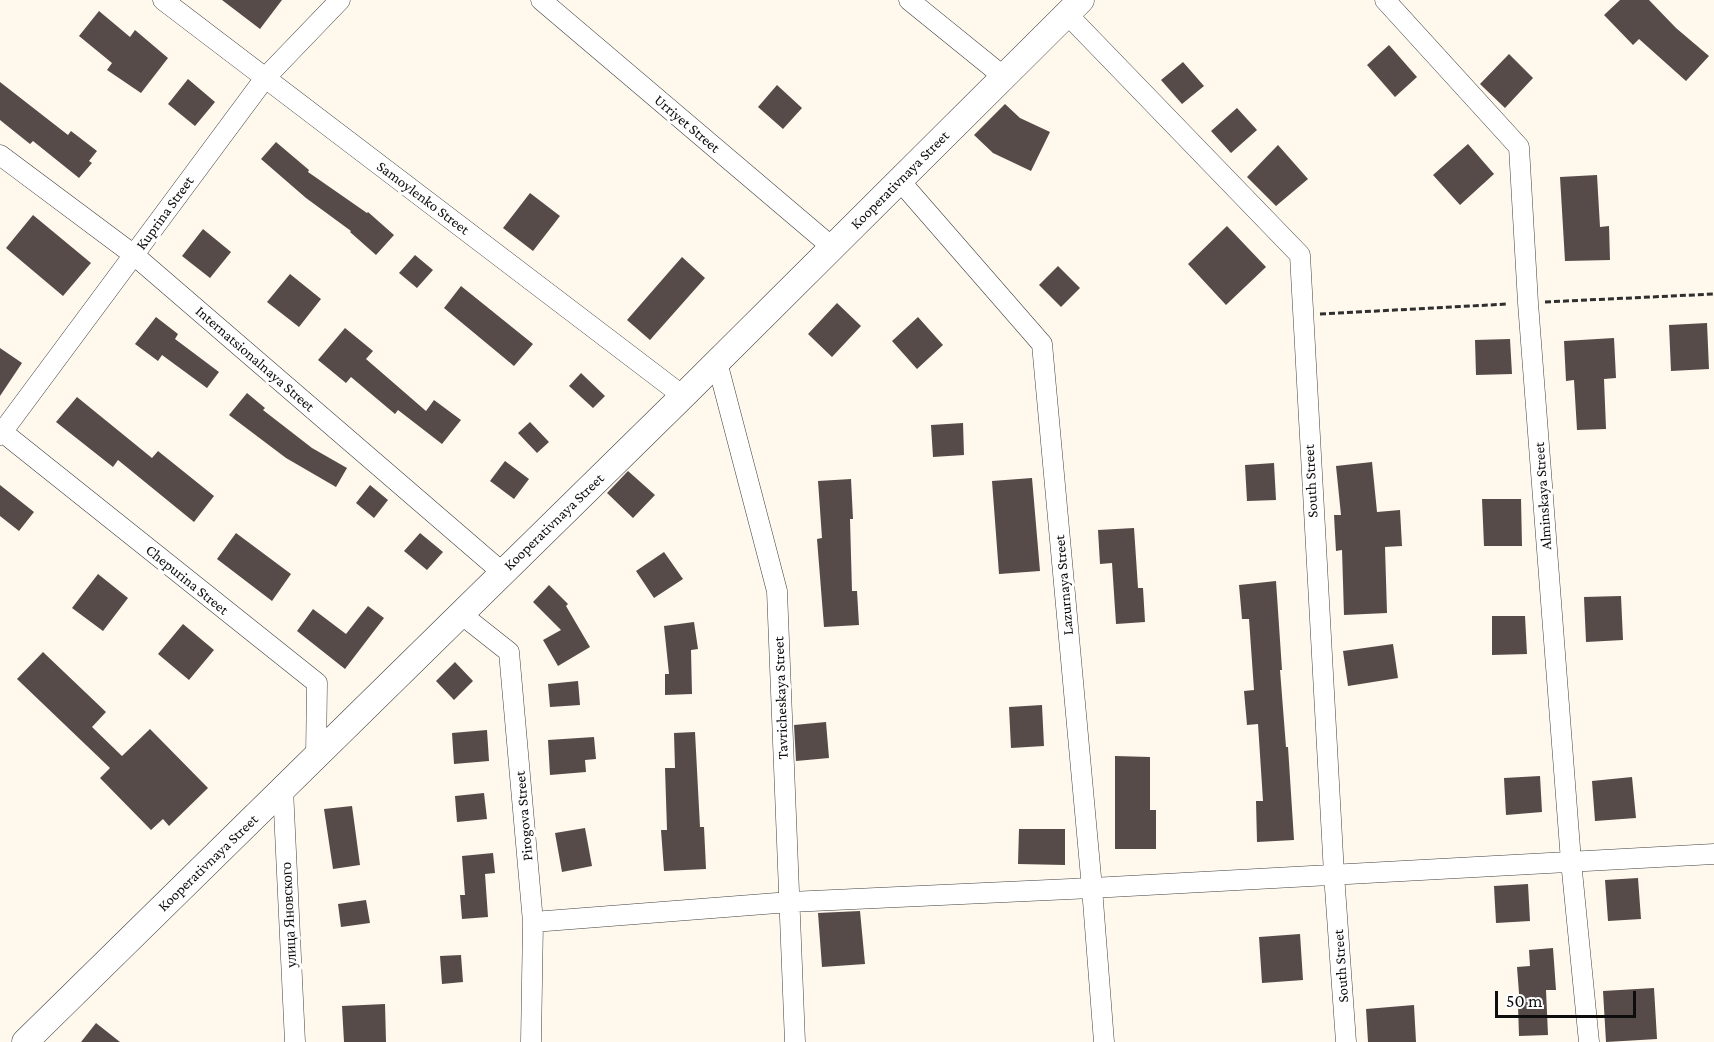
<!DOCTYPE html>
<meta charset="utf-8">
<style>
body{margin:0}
#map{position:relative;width:1714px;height:1042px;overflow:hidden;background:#fff8ed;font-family:"Crimson Pro",serif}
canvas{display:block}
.scale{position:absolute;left:1495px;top:991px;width:141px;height:27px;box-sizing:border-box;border:3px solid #0d0d0d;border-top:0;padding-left:8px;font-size:18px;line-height:21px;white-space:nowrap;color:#0d0d0d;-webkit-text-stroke:4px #fff;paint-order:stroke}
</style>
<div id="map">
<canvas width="1714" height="1042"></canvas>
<div class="scale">50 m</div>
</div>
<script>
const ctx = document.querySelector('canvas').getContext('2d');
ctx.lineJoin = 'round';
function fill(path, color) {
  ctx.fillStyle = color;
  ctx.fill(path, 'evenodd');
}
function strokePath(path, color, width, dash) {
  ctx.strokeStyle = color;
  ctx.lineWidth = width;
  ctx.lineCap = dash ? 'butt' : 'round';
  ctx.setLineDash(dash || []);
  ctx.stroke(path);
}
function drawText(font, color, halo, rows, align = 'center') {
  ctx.font = font + ' "Crimson Pro",serif';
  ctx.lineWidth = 6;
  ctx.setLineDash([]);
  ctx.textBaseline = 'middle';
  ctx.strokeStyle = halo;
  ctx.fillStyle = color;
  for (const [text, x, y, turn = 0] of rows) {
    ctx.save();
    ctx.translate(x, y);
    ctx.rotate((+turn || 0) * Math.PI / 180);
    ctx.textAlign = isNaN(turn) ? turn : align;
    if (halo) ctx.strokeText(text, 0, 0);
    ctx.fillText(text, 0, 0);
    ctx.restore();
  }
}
const building = new Path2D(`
 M222 0H282L260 29Z
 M1620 0H1649L1676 28 1709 56 1686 81 1639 39 1633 45 1604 15Z
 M99 11 130 37 135 30 168 58 141 93 107 70 112 63 79 36Z
 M1389 45 1417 77 1395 97 1367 65Z
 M1509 54 1533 78 1505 108 1480 84Z
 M1183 62 1204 86 1182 104 1161 80Z
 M188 79 215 102 195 126 168 104Z
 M0 82 68 135 71 131 97 151 89 161 92 163 79 178 33 141 30 144 0 120Z
 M777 85 802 108 783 129 758 107Z
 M1005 104 1020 118 1050 132 1031 171 993 153 974 135Z
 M1237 108 1257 130 1231 153 1211 131Z
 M276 142 309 170 308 172 367 213 368 212 394 235 376 255 350 232 351 231 306 198 261 159Z
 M1468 144 1494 174 1460 205 1433 175Z
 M1278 145 1308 179 1276 206 1247 177Z
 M1597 175 1600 227 1609 226 1610 260 1565 261 1560 177Z
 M530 193 560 216 533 251 503 228Z
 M33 215 91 263 63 296 6 248Z
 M1227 226 1266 267 1226 305 1188 264Z
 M203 229 231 252 210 278 182 256Z
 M415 255 433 270 417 288 399 273Z
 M682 257 705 278 650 340 627 320Z
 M1058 266 1080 288 1061 307 1039 285Z
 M290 274 321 299 299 327 267 302Z
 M461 286 533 344 514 366 444 308Z
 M837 303 861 326 832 357 808 334Z
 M156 317 178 334 175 339 219 372 207 388 162 355 158 361 135 344Z
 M918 317 943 345 917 369 892 341Z
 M1707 323 1709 369 1671 371 1669 325Z
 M345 328 373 351 366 359 426 411 434 400 461 420 442 444 398 410 395 414 351 377 346 383 318 360Z
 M1614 338 1616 378 1604 379 1606 429 1577 430 1574 380 1566 381 1564 341Z
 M1510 339 1512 374 1476 375 1475 340Z
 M0 348 22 363 0 396Z
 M581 373 605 396 593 408 569 386Z
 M247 393 265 408 263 410 312 448 347 468 336 487 286 458 229 415Z
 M77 397 152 458 158 451 214 496 194 522 118 460 113 467 56 422Z
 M530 422 549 442 537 453 518 433Z
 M963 423 964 455 933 457 931 425Z
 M505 461 529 479 514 499 490 481Z
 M1372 462 1377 512 1400 510 1402 546 1385 547 1387 613 1344 615 1342 550 1336 551 1334 515H1341L1336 466Z
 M1274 463 1276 500 1247 501 1245 465Z
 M628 471 655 495 633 518 607 493Z
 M1032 478 1040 571 999 574 992 481Z
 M851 479 853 519H850L852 591H857L859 625 824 627 817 539 822 538 818 481Z
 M0 485 34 512 19 531 0 516Z
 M370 485 388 500 374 518 356 503Z
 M1482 499H1521L1522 546H1484Z
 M1134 528 1138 588H1143L1145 622 1116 624 1112 563 1100 564 1098 530Z
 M236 533 291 574 272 601 217 559Z
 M420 533 443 552 427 570 404 551Z
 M664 552 683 579 654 598 636 571Z
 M98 574 128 598 103 631 72 608Z
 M1276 581 1282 670H1280L1286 747H1288L1294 840 1257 842 1256 801H1263L1258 724 1247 725 1244 691 1254 690 1249 619H1242L1239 585Z
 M549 585 568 604 566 606 590 647 558 666 543 640 561 630 533 602Z
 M1621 596 1623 640 1586 642 1584 597Z
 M368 606 384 618 345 669 297 631 313 609 346 634Z
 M1492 616H1525L1527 654 1492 655Z
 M694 622 698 649 691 650 692 694 665 695V674H669L664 626Z
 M183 624 214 650 189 680 158 654Z
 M1393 644 1398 678 1348 686 1343 651Z
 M43 652 106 712 92 727 122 756 150 729 208 788 169 826 163 819 151 830 100 778 110 768 17 679Z
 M455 662 473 681 454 700 436 681Z
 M578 681 580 705 550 707 548 684Z
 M1042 705 1044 746 1011 748 1009 707Z
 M826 722 829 758 796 761 794 725Z
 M487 730 489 761 454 764 452 733Z
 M695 732 700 827H704L706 869 664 871 661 830H667L665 768H675L674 733Z
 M594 737 596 759 585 760 586 772 550 775 548 740Z
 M1115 756 1150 757V810H1156V849H1115Z
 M1540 776 1542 812 1506 815 1504 778Z
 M1632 777 1636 818 1595 821 1592 781Z
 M484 793 487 819 457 822 455 796Z
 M352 806 360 865 333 869 324 809Z
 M585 828 592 866 562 872 555 833Z
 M1019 829H1065V865L1018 864Z
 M493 853 495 873 485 874 488 917 462 919 460 895H465L462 856Z
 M1638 878 1641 919 1608 921 1605 880Z
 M1528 884 1530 921 1496 923 1494 886Z
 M366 900 370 923 341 927 338 904Z
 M860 911 865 964 822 967 818 913Z
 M1300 934 1303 980 1262 983 1259 937Z
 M1553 948 1556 990H1546L1548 1035 1519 1036 1518 1006H1520L1517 967 1530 966 1529 950Z
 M461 955 463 982 442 984 440 956Z
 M1654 988 1657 1039 1606 1042 1603 991Z
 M385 1004 386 1042H344L342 1006Z
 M1414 1005 1416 1042H1368L1366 1009Z
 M96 1023 120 1042H81Z`);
const path = new Path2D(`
 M1545 302 1714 294
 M1320 314 1508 304`);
const minor = new Path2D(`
 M163 0 683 396
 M541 0 832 247
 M909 0 1004 77
 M1385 0 1519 147 1528 303 1571 861 1589 1042
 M1067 14 1300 255 1334 874 1346 1042
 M0 155 134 255 503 573
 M900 181 1042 344 1092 888 1104 1042
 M717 362 777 591 795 1042
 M0 430 317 683 316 757
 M0 435 265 78 340 0
 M461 614 509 652 533 922 531 1042
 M283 789 295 1042
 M533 922 790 902 1092 888 1714 854`);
const tertiary = new Path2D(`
 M25 1042 683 396 1081 0`);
const streetNames = [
 ["Urriyet Street",687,124,40],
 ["Kooperativnaya Street",900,180,-45],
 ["Samoylenko Street",423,198,37],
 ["Kuprina Street",165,213,-54],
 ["Internatsionalnaya Street",255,359,41],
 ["South Street",1311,481,-93],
 ["Alminskaya Street",1543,496,-94],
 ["Kooperativnaya Street",554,522,-44],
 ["Chepurina Street",187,580,39],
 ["Lazurnaya Street",1064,585,-95],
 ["Tavricheskaya Street",781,698,-92],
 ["Pirogova Street",524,816,-95],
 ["Kooperativnaya Street",208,863,-44],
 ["улица Яновского",289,915,-93],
 ["South Street",1341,966,-94]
];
fill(building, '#564b49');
strokePath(minor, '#404040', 21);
strokePath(tertiary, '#404040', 27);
strokePath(path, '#2f2f2f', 3, [6, 3]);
strokePath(minor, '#fff', 20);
strokePath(tertiary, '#fff', 26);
drawText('15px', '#0d0d0d', '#fff', streetNames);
</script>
